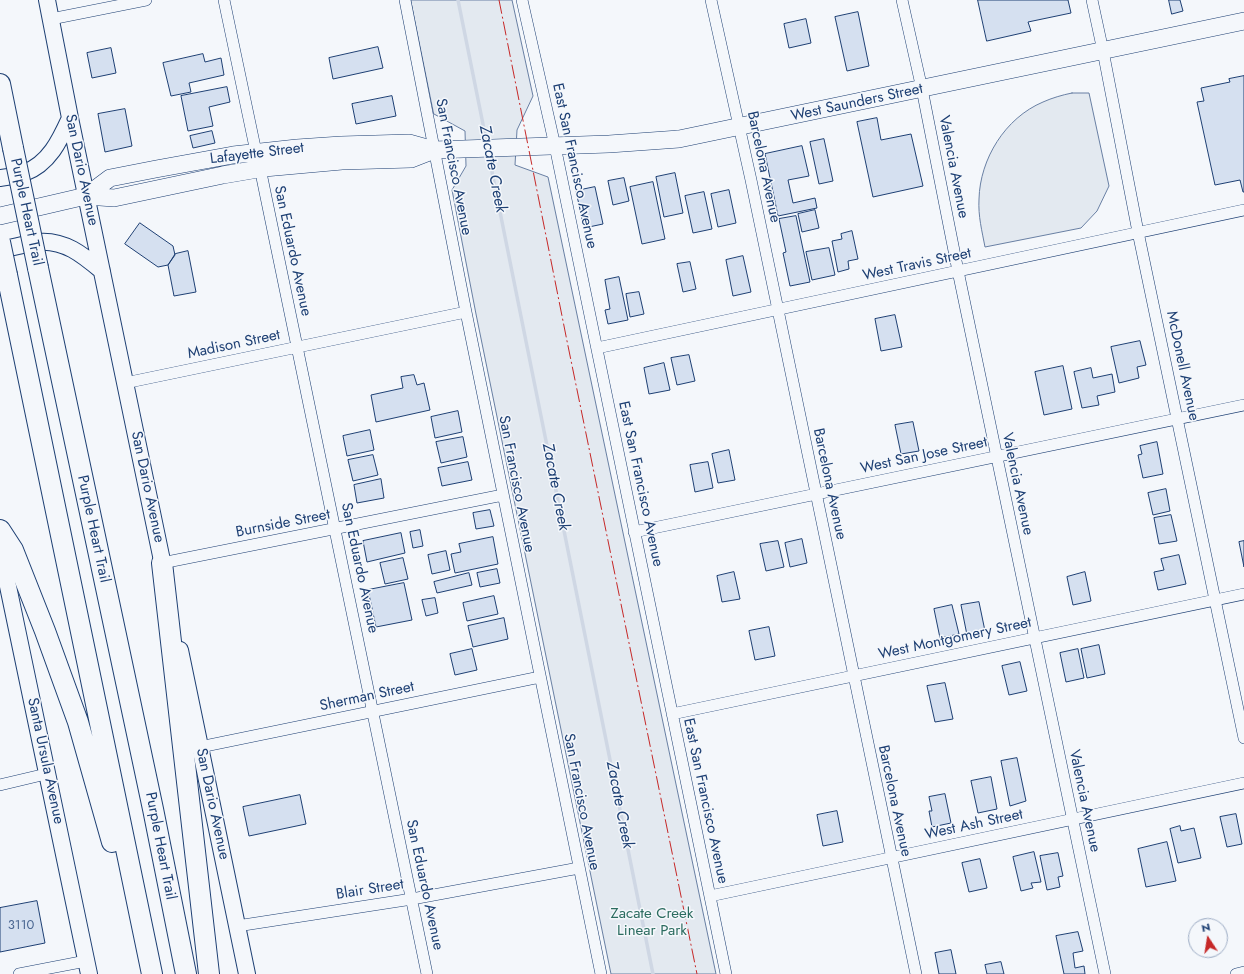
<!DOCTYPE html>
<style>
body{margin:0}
#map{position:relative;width:1244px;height:974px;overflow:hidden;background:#f4f7fb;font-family:Jost,sans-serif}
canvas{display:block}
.north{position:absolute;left:1188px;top:918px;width:40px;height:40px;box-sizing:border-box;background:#f4f7fb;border:1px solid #9eadc5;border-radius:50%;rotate:348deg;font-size:11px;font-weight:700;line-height:16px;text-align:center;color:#1d3f73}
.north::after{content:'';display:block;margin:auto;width:14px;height:18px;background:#c62828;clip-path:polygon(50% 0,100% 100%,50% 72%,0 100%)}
</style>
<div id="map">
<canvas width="1244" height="974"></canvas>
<div class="north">N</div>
</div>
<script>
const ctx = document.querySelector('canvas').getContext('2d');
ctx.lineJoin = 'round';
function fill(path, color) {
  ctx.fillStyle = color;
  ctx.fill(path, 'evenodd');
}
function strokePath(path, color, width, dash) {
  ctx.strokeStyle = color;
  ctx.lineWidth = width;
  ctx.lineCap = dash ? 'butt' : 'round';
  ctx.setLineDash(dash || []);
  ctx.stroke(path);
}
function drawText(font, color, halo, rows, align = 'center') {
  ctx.font = font + ' Jost,sans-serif';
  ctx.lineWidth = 3;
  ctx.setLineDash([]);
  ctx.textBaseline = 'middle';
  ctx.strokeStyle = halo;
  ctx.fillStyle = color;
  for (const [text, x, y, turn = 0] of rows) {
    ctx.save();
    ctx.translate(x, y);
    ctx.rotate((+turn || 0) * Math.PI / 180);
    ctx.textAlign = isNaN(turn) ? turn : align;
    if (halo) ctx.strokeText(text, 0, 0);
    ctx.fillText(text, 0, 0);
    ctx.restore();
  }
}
const green = new Path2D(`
 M411 0H512L533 96 517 130 515 165 548 177 716 974H611L476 314 452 190 466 166 465 131 434 114Z
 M1072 93H1089L1109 186 1097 211 1081 228 985 247C982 231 978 216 979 199 980 159 1005 118 1043 102 1052 98 1062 95 1072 93Z`);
const stream = new Path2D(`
 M458 0 487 144
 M488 152 653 974`);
const building = new Path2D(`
 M978 0H1068L1071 13 1028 22 1031 31 987 41Z
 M1169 0H1180L1183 11 1172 14Z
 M858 12 869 66 847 71 835 17Z
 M806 19 811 43 789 48 784 24Z
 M378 47 383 68 333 79 329 58Z
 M111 48 116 73 92 78 87 53Z
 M203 54 205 62 221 58 224 75 189 83 191 92 171 96 163 63Z
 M1244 76V192H1243L1240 180 1215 185 1197 102 1204 101 1201 88 1230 82 1229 79Z
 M227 87 230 102 209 107 213 126 188 131 181 96Z
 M392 96 396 116 356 124 352 104Z
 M125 109 132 146 105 152 98 114Z
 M877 118 881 140 911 134 923 186 873 197 857 122Z
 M212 131 215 143 193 148 190 136Z
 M824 139 833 181 819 184 810 142Z
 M802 146 809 176 788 180 793 203 815 198 817 208 778 216 765 154Z
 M675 173 683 213 664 217 656 177Z
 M624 178 629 201 613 205 608 181Z
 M653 182 665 239 642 244 630 187Z
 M595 187 603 224 584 228 576 191Z
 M729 190 736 223 718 227 711 194Z
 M704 192 712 229 693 233 685 196Z
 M815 210 819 228 802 232 798 214Z
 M796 216 810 282 790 286 783 253 786 252 779 219Z
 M140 223 173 246 175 255 168 265 158 267 125 244Z
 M852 231 858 259 848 261 849 269 838 272 832 241 842 239 841 234Z
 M829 248 835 275 812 280 806 252Z
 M188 251 196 292 174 296 168 265 175 254Z
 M743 256 751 292 733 296 726 260Z
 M690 262 696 289 683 292 677 264Z
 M619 277 628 320 608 324 605 310 610 309 605 280Z
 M639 292 644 314 630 317 626 294Z
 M895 315 902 347 881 351 875 319Z
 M1140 341 1146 365 1137 367 1139 378 1119 383 1111 347Z
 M689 355 695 381 677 385 671 358Z
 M664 363 670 390 649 394 644 368Z
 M1063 366 1072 409 1044 415 1035 372Z
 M1091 368 1093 378 1112 374 1115 392 1097 396 1099 405 1082 408 1074 372Z
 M414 375 417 385 424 383 430 410 376 422 371 395 403 388 401 377Z
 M458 411 462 432 435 438 431 417Z
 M913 422 919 451 901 454 895 425Z
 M370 430 374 450 347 456 343 436Z
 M463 437 467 457 441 463 436 442Z
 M1157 442 1163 474 1143 478 1138 455 1142 454 1140 446Z
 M729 450 735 480 718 483 712 454Z
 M373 455 378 475 353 481 348 460Z
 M468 462 472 480 442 486 438 468Z
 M708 462 713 488 695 492 690 465Z
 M381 479 384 498 357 503 354 485Z
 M1166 489 1170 511 1153 515 1148 493Z
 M490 510 494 526 476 529 473 513Z
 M1171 515 1177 541 1159 544 1154 518Z
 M420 530 423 546 413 548 410 532Z
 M401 533 405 553 367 562 363 541Z
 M493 537 498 564 455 573 451 554 461 552 459 544Z
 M802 539 807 563 790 567 785 543Z
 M778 541 784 567 766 571 760 544Z
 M1244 541V567L1239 542Z
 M446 551 450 570 432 574 428 555Z
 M1179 555 1186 584 1158 590 1154 572 1164 570 1161 559Z
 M403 558 408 579 385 584 380 563Z
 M497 569 500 583 480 587 477 573Z
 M734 572 740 599 722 602 717 576Z
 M1085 572 1091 601 1073 605 1067 577Z
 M469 573 472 585 437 593 434 582Z
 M404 583 412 620 376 627 368 590Z
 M494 596 498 614 467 621 463 603Z
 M435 598 438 613 426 616 422 600Z
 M979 602 985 631 967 635 961 605Z
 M952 605 959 634 940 638 934 609Z
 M504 618 508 639 473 647 468 626Z
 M769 627 775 656 755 660 749 631Z
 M1099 645 1105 674 1087 678 1081 649Z
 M472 649 477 670 455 675 450 654Z
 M1078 649 1084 678 1066 682 1060 653Z
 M1020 662 1027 691 1009 695 1002 666Z
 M945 683 953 719 935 722 927 686Z
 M1017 758 1026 801 1010 806 1001 761Z
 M991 777 997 809 978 813 971 781Z
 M945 794 951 823 932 827 929 811H932L929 797Z
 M300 795 306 824 249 836 243 807Z
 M837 811 843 842 823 846 817 815Z
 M1236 814 1242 844 1227 847 1220 817Z
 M1180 826 1181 831 1194 828 1201 858 1178 863 1170 829Z
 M1167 842 1176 881 1146 887 1138 849Z
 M1034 852 1041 882 1031 883 1033 888 1021 891 1013 857Z
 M1058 853 1063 876 1058 877 1060 887 1047 890 1040 856Z
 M980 859 987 888 969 892 962 863Z
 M37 901 45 943 0 952V908Z
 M1078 932 1083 951 1073 953 1075 968 1084 966 1085 974H1064L1056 936Z
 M951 950 956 974H939L935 953Z
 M1001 962 1004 974H987L985 965Z`);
const street = new Path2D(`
 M224 0 256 152
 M405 0 466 312 601 974
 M522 0 555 146 726 974
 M711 0 751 180 916 974
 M902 0 922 89 958 271 1105 974
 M1092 0 1103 51 1138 232 1244 738
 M51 19 146 0
 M260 168 427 974
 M597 348 1244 210
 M125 383 466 312
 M634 532 1244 405
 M162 563 503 495
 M672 714 1244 594
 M200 747 540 677
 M0 785 46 774
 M710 896 1244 783
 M237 926 412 899 579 868
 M19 974 86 961
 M1236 974 1244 972`);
const secondary = new Path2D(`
 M47 0 70 118 165 575
 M0 178C8 177 17 176 24 173 49 164 60 140 70 118
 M0 250C12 248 24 244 37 242 64 239 83 255 102 271
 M0 548 89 974
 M180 650 247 974`);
const primary = new Path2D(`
 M86 196 110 178 156 169 233 155 297 148 341 145 409 143 434 150 609 144 679 139 1244 21
 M0 216 86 196 114 198 223 175 264 168 342 161 411 159 434 150`);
const highway = new Path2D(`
 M0 84 13 148
 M38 268 153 809 186 974
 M7 275 152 974
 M0 530 13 550 45 631 78 722 112 842
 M162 563 209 974`);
const highwayBridge = new Path2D(`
 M13 148 38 268
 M0 242 7 275`);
const power = new Path2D(`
 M499 0 567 341 697 974`);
const numberNames = [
 ["3110",21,926]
];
const streetNames = [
 ["West Saunders Street",857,103,-12],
 ["Lafayette Street",257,154,-7],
 ["East San Francisco Avenue",574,166,78],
 ["San Francisco Avenue",453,167,79],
 ["Barcelona Avenue",763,167,78],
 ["Valencia Avenue",953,167,79],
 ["San Dario Avenue",81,170,78],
 ["Purple Heart Trail",26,212,78],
 ["San Eduardo Avenue",292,251,78],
 ["West Travis Street",917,265,-12],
 ["Madison Street",234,345,-12],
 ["McDonell Avenue",1182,366,78],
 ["West San Jose Street",924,456,-12],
 ["San Francisco Avenue",516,484,79],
 ["East San Francisco Avenue",640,484,78],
 ["Barcelona Avenue",829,484,78],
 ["Valencia Avenue",1017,484,78],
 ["San Dario Avenue",147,487,78],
 ["Burnside Street",283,524,-11],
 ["Purple Heart Trail",93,529,78],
 ["San Eduardo Avenue",359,568,78],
 ["West Montgomery Street",955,639,-12],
 ["Sherman Street",367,697,-12],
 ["Santa Ursula Avenue",45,761,78],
 ["East San Francisco Avenue",705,801,78],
 ["Barcelona Avenue",894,801,78],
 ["Valencia Avenue",1084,801,78],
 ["San Francisco Avenue",581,802,79],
 ["San Dario Avenue",212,804,78],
 ["West Ash Street",974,825,-12],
 ["Purple Heart Trail",160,846,79],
 ["San Eduardo Avenue",424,885,78],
 ["Blair Street",370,890,-9]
];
const parkNames = [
 ["Zacate Creek",652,914],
 ["Linear Park",652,931]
];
const waterNames = [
 ["Zacate Creek",492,169,79],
 ["Zacate Creek",555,487,79],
 ["Zacate Creek",619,805,79]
];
fill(green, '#e3e9f0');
strokePath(green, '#687fa3', 1);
strokePath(stream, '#cfd7e4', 3.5);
fill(building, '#d5e0f0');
strokePath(building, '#1d3f73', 1);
strokePath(street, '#1d3f73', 12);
strokePath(secondary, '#1d3f73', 18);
strokePath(primary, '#1d3f73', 18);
strokePath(highway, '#1d3f73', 22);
strokePath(street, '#f4f7fb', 11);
strokePath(secondary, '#f4f7fb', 16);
strokePath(primary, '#f4f7fb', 17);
strokePath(highway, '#f4f7fb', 20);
strokePath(highwayBridge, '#1d3f73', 22, []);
strokePath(highwayBridge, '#f4f7fb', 20);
strokePath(power, '#c62828', 1, [14, 3, 2, 3]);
drawText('13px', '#4b6792', null, numberNames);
drawText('15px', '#1d3f73', '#f4f7fb', streetNames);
drawText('15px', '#2c6c60', '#f4f7fb', parkNames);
drawText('italic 16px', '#1d3f73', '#f4f7fb', waterNames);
</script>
